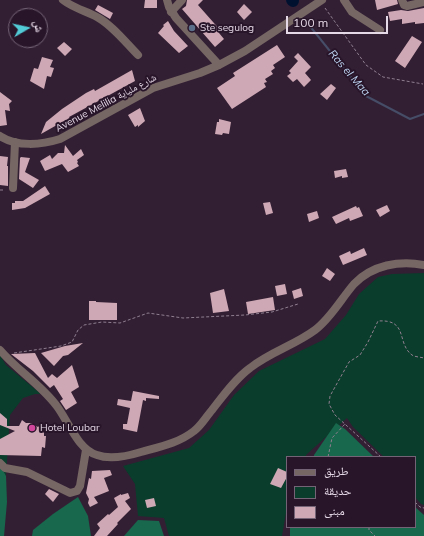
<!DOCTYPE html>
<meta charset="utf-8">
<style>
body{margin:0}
#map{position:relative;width:424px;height:536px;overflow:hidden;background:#331f34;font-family:Mulish,"Noto Naskh Arabic",sans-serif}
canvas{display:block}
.legend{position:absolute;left:286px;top:456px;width:130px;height:72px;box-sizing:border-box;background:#28152a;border:1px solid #746376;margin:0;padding:5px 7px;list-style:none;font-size:12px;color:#e6d9e7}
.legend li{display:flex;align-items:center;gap:8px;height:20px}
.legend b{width:20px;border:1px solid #746376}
.north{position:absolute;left:8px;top:8px;width:40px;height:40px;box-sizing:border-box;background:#28152a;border:1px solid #746376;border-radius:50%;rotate:81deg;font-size:11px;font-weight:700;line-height:16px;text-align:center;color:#e6d9e7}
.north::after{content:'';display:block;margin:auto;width:14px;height:18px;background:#52cbd7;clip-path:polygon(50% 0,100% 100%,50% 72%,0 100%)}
.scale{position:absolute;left:286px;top:16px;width:102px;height:18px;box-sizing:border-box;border:2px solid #e6d9e7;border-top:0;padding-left:5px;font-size:12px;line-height:14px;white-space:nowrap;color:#e6d9e7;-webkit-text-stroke:3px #28152a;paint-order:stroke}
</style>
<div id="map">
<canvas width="424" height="536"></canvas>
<ul class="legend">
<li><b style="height:5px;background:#776764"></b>طريق</li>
<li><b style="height:11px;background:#0a3d2b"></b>حديقة</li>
<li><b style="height:11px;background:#cea8b4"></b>مبنى</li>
</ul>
<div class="north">ش</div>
<div class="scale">100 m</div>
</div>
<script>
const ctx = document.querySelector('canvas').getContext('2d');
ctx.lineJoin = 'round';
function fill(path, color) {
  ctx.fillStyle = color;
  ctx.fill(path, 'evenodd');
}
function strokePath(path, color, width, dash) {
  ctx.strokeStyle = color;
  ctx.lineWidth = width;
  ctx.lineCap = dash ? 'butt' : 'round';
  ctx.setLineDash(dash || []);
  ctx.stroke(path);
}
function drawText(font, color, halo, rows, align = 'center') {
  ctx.font = font + ' Mulish,"Noto Naskh Arabic",sans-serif';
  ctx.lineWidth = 4;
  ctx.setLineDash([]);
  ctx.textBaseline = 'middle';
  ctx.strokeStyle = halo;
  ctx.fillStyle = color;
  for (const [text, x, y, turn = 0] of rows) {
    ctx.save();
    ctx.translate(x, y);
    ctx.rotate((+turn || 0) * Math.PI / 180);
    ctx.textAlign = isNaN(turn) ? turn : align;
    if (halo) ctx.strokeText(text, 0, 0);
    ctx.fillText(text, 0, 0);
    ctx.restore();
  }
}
const green = new Path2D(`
 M424 273V505L421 504 415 497V457H384L353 427 347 418 306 455V457H287V507L282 536H169L164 518 138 516 135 484 123 466 189 448 209 430 234 395 259 371 325 339 346 315 359 294 378 277 392 274Z
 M0 355 6 365 41 394H35L23 398 10 415 6 476 0 465Z`);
const forest = new Path2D(`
 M336 423 345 429 374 457H314V455Z
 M0 465 6 476 7 502 4 536H0Z
 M78 497 88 516 91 536H32L33 530 53 514Z
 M415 507 424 515V536H290V527H415Z
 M138 520 159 521 164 536H124Z`);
const stream = new Path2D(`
 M305 20 366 96 410 119 424 114`);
const river = new Path2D(`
 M292 0 293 1`);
const building = new Path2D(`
 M145 0H157V8H144Z
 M187 0H203L198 5 221 31 219 33 224 39 215 47 182 9 186 6Z
 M375 0H397L398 4 377 10Z
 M244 4 252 12 244 20 237 12Z
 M98 5 113 13 110 19 95 10Z
 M424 8V23L415 24V22L402 24V19L390 21 388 12 401 10 408 11Z
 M168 21 174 31 188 46 179 53 158 33 164 26 163 25Z
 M412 36 422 42 405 68 395 61Z
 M64 42 72 49 65 56 57 48Z
 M277 45 285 57 273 65 275 68 271 71 273 74 265 79 267 82 264 83 266 87 232 109 217 88 235 76 233 73Z
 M298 53 311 67 305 73 311 80 304 87 297 79 293 82 287 76 291 73 289 71 298 61 294 57Z
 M42 57 53 60 50 67 54 68 51 77 47 76 44 89 30 81 34 68 38 69Z
 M132 70 135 81 69 117 71 121 65 124 64 121 41 134 46 122 62 109 86 93 94 89 95 91Z
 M331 84 336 88 327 100 320 94Z
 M0 92 12 101 9 104 10 111 5 110 7 125 0 126Z
 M140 108 145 121 138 127V125L135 127 128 115Z
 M219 119 231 122 229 134 223 133 222 135 215 134 217 122H219Z
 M65 145 73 156 81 149 84 155 77 160 78 162 77 163 79 166 68 172 62 164 45 171 40 161 50 155 52 159 58 153H64Z
 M0 156 8 157 7 166H8V186L0 185Z
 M21 157 30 158 25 172 39 180 33 188 19 179 20 158Z
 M346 169 348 177 342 178V176L335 178 334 171Z
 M45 186 50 194 25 208 12 210V203H15V201H23Z
 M270 202 273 213 266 215 263 203Z
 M387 205 390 211 380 217 376 210Z
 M356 206 357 208 359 207 363 216 350 221 349 218 336 224 332 217Z
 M317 211 319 218 309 222 307 214Z
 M364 248 367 255 343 265 339 256 350 251 351 254Z
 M327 268 335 274 330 281 322 276Z
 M285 284 287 294 277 296 275 286Z
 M301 288 303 296 294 299 292 291Z
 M224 289 229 311 213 313 210 293Z
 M273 297 275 310 248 314 246 302Z
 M89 301H96V302L117 303V320H89Z
 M83 343 68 355 63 356 54 366 41 353 65 346Z
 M35 353 48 378 52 374 57 378 72 365 79 387 71 392 77 403 66 410 60 401 63 399 54 385 50 388 33 371 11 354Z
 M133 391 159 396V399L146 398V401L143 400 137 432 123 429V424H127L130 408 117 405 118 399 131 401Z
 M0 413 7 419V426H19L22 420 26 423H31L38 427 41 424 44 428 42 431 44 433V436H46L45 448 42 447 41 456 0 455V439L15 431 0 425Z
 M278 468 287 472V477L281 488 270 484Z
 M110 470 112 475 104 478 109 491 94 497 98 503 90 507 88 503 89 499 86 493 89 478 91 479 92 471Z
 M49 489 59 494 53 502 45 494Z
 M128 493 130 498 125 501 131 509 117 523 118 524 107 536H94L100 528 97 524 108 514 109 515 118 507 114 498 121 494V495Z
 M154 498 156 506 147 508 145 500Z`);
const path = new Path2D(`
 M325 8 366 65 383 77 423 84
 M0 190H5
 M14 353 61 346 72 342 78 330 84 325 102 322 120 323 148 313 183 318 245 315 272 312 298 304
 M328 457 332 438 345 424
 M381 457 335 415 329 404 330 396 349 362 360 355 368 342 378 321C409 319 396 343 412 355 415 357 420 357 424 358
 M415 502 420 507 424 508
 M369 527V530L375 536`);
const minor = new Path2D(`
 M63 0C73 8 86 11 97 17 112 25 126 43 138 55
 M167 0 169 7 176 18 219 65
 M344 0 352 12 380 30
 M402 0 404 5 407 6 424 2
 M171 12 182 0
 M0 136C17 147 41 145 60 139L153 88 200 73 219 65 245 51 322 0
 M13 188 15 142
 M0 350C17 370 40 384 56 405 68 420 77 449 97 455 110 460 128 456 141 452 159 447 179 443 194 431 201 426 206 417 212 410 223 396 235 379 250 368 270 352 295 345 315 330 331 318 341 299 354 284 372 265 400 260 424 265
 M0 463 5 468 27 472 70 493 77 491 80 486 86 450`);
const markers = [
 [192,28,4,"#5c6f8a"],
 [32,428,4,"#d1479c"]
];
const poiNames = [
 ["Ste segulog",200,28],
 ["Hotel Loubar",40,428]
];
const streetNames = [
 ["Avenue Melilia شارع ملياية",106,103,-28]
];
const waterNames = [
 ["Ras el Maa",349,73,49]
];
fill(green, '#0a3d2b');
fill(forest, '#17684c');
strokePath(stream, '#454d67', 2);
strokePath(river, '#001130', 12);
fill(building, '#cea8b4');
strokePath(path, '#8f7f90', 1, [3, 2]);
strokePath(minor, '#776764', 8);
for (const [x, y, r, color] of markers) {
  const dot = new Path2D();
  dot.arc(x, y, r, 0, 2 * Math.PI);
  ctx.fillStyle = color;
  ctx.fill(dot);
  strokePath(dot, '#28152a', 1.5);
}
drawText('10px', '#e6d9e7', '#28152a', poiNames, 'left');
drawText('10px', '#e6d9e7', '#28152a', streetNames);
drawText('italic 11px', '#bcd3f0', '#28152a', waterNames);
</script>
